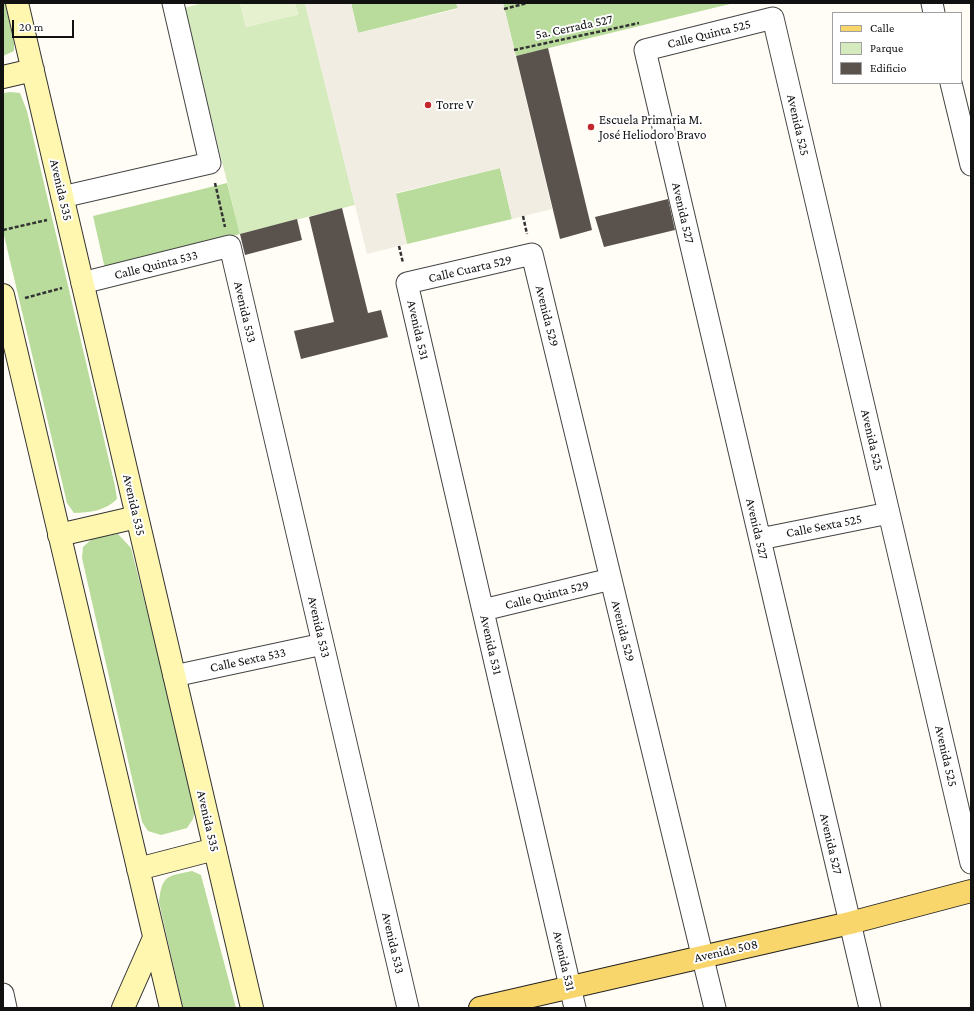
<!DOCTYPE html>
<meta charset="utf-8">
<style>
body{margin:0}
#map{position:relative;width:974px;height:1011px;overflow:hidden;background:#fffdf5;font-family:"Crimson Pro",serif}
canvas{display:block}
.frame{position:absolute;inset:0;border:4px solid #111;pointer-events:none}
.legend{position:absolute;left:832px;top:12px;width:130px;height:72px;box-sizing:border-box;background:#fff;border:1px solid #a0a0a0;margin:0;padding:5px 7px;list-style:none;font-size:12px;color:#111}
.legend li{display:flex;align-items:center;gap:8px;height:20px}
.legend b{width:20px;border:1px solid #a0a0a0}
.scale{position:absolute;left:12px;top:20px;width:62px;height:18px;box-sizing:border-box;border:2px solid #111;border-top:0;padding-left:5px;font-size:12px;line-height:14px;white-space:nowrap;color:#111;-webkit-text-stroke:3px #fff;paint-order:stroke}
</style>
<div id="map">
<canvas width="974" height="1011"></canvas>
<div class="frame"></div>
<ul class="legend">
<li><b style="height:5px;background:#f9d66b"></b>Calle</li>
<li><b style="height:11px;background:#d5ebbd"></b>Parque</li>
<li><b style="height:11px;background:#5a524d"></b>Edificio</li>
</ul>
<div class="scale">20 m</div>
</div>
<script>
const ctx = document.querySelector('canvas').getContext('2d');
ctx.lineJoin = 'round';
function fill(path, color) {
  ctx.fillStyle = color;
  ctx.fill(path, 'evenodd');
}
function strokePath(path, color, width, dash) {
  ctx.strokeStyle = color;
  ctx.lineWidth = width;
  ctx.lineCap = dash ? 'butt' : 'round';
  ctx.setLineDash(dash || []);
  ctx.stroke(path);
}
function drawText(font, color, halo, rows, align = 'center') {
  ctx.font = font + ' "Crimson Pro",serif';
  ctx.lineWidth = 4;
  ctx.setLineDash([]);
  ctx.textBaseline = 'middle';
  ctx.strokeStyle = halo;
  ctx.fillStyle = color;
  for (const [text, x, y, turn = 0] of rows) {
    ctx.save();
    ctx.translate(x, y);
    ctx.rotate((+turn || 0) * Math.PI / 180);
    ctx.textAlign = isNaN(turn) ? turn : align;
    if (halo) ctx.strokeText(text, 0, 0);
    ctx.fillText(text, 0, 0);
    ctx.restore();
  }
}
const green = new Path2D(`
 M203 3H240L246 27 298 14 295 3H305L355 205 240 234 184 8Z`);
const forest = new Path2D(`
 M3 3H5L14 43V51L3 56Z
 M351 3H456L458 8 358 33Z
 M503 3H734L516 56Z
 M10 92 20 93 27 111 115 486 117 499C107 510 89 513 74 513L67 503 3 231V93Z
 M500 168 512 219 407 244 395 194Z
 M227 183 240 234 105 269 93 216Z
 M118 534 131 548 196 804 193 819 187 828 161 835 148 831 142 822 82 558 83 547 93 538Z
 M192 871 201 875 236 1008H183L159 902C162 875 167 876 192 871Z`);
const pitch = new Path2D(`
 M240 3H295L298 15 246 27Z`);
const plaza = new Path2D(`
 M305 3H351L358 33 458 9 456 3H503L552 209 512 219 500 168 396 193 407 244 367 254Z`);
const building = new Path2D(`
 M548 48 592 230 560 239 516 56Z
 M668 199 675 230 604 247 595 217Z
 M342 208 368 313 381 310 388 337 301 359 294 331 334 322 309 217Z
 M297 219 302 240 245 255 240 234Z`);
const path = new Path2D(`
 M504 9 527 3
 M514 50 639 23
 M215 183 225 227
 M523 216 527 234
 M3 230 47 220
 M399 246 403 263
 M25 298 62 288`);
const street = new Path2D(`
 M932 3 934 13
 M951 83 971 165
 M62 197 210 163 173 3
 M82 283 230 246 408 1008
 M760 539 889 513
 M483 610 611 579
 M174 676 323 644
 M3 994 6 1008
 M575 1008 407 283 532 254 715 1008
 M870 1008 645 50 773 18 971 863`);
const secondary = new Path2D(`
 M17 3 252 1008
 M3 77 33 70
 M3 295 171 1008
 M59 535 137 517
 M138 869 215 849
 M123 1008 154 938`);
const primary = new Path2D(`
 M480 1008 850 923 971 891`);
const markers = [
 [428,105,4,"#c4262e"],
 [591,127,4,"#c4262e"]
];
const streetNames = [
 ["5a. Cerrada 527",574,27,-12],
 ["Calle Quinta 525",709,34,-14],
 ["Avenida 525",798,125,77],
 ["Avenida 535",61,190,77],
 ["Avenida 527",683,213,77],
 ["Calle Quinta 533",156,265,-14],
 ["Calle Cuarta 529",470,269,-13],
 ["Avenida 533",245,312,77],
 ["Avenida 529",547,316,76],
 ["Avenida 531",418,330,77],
 ["Avenida 525",872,440,77],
 ["Avenida 535",134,505,77],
 ["Calle Sexta 525",824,526,-11],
 ["Avenida 527",757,529,77],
 ["Calle Quinta 529",547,595,-14],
 ["Avenida 533",319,627,77],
 ["Avenida 529",623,631,76],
 ["Avenida 531",491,645,77],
 ["Calle Sexta 533",248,660,-12],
 ["Avenida 525",946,756,77],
 ["Avenida 535",208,821,77],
 ["Avenida 527",831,844,77],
 ["Avenida 533",393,943,77],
 ["Avenida 508",726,951,-13],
 ["Avenida 531",564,961,77]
];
const poiNames = [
 ["Torre V",436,105],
 ["Escuela Primaria M.",599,120],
 ["José Heliodoro Bravo",599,135]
];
fill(green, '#d5ebbd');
fill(forest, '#b9dc9c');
fill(pitch, '#e6f2cf');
fill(plaza, '#f1ede2');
fill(building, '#5a524d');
strokePath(street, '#444', 23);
strokePath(secondary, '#333', 24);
strokePath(primary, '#222', 24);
strokePath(path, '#333', 2.5, [4, 2]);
strokePath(street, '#fff', 21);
strokePath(secondary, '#fff6b0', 22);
strokePath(primary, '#f9d66b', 22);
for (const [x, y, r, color] of markers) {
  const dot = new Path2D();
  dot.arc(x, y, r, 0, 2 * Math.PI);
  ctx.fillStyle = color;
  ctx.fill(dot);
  strokePath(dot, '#fff', 1.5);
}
drawText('13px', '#111', '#fff', streetNames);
drawText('13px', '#111', '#fff', poiNames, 'left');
</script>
